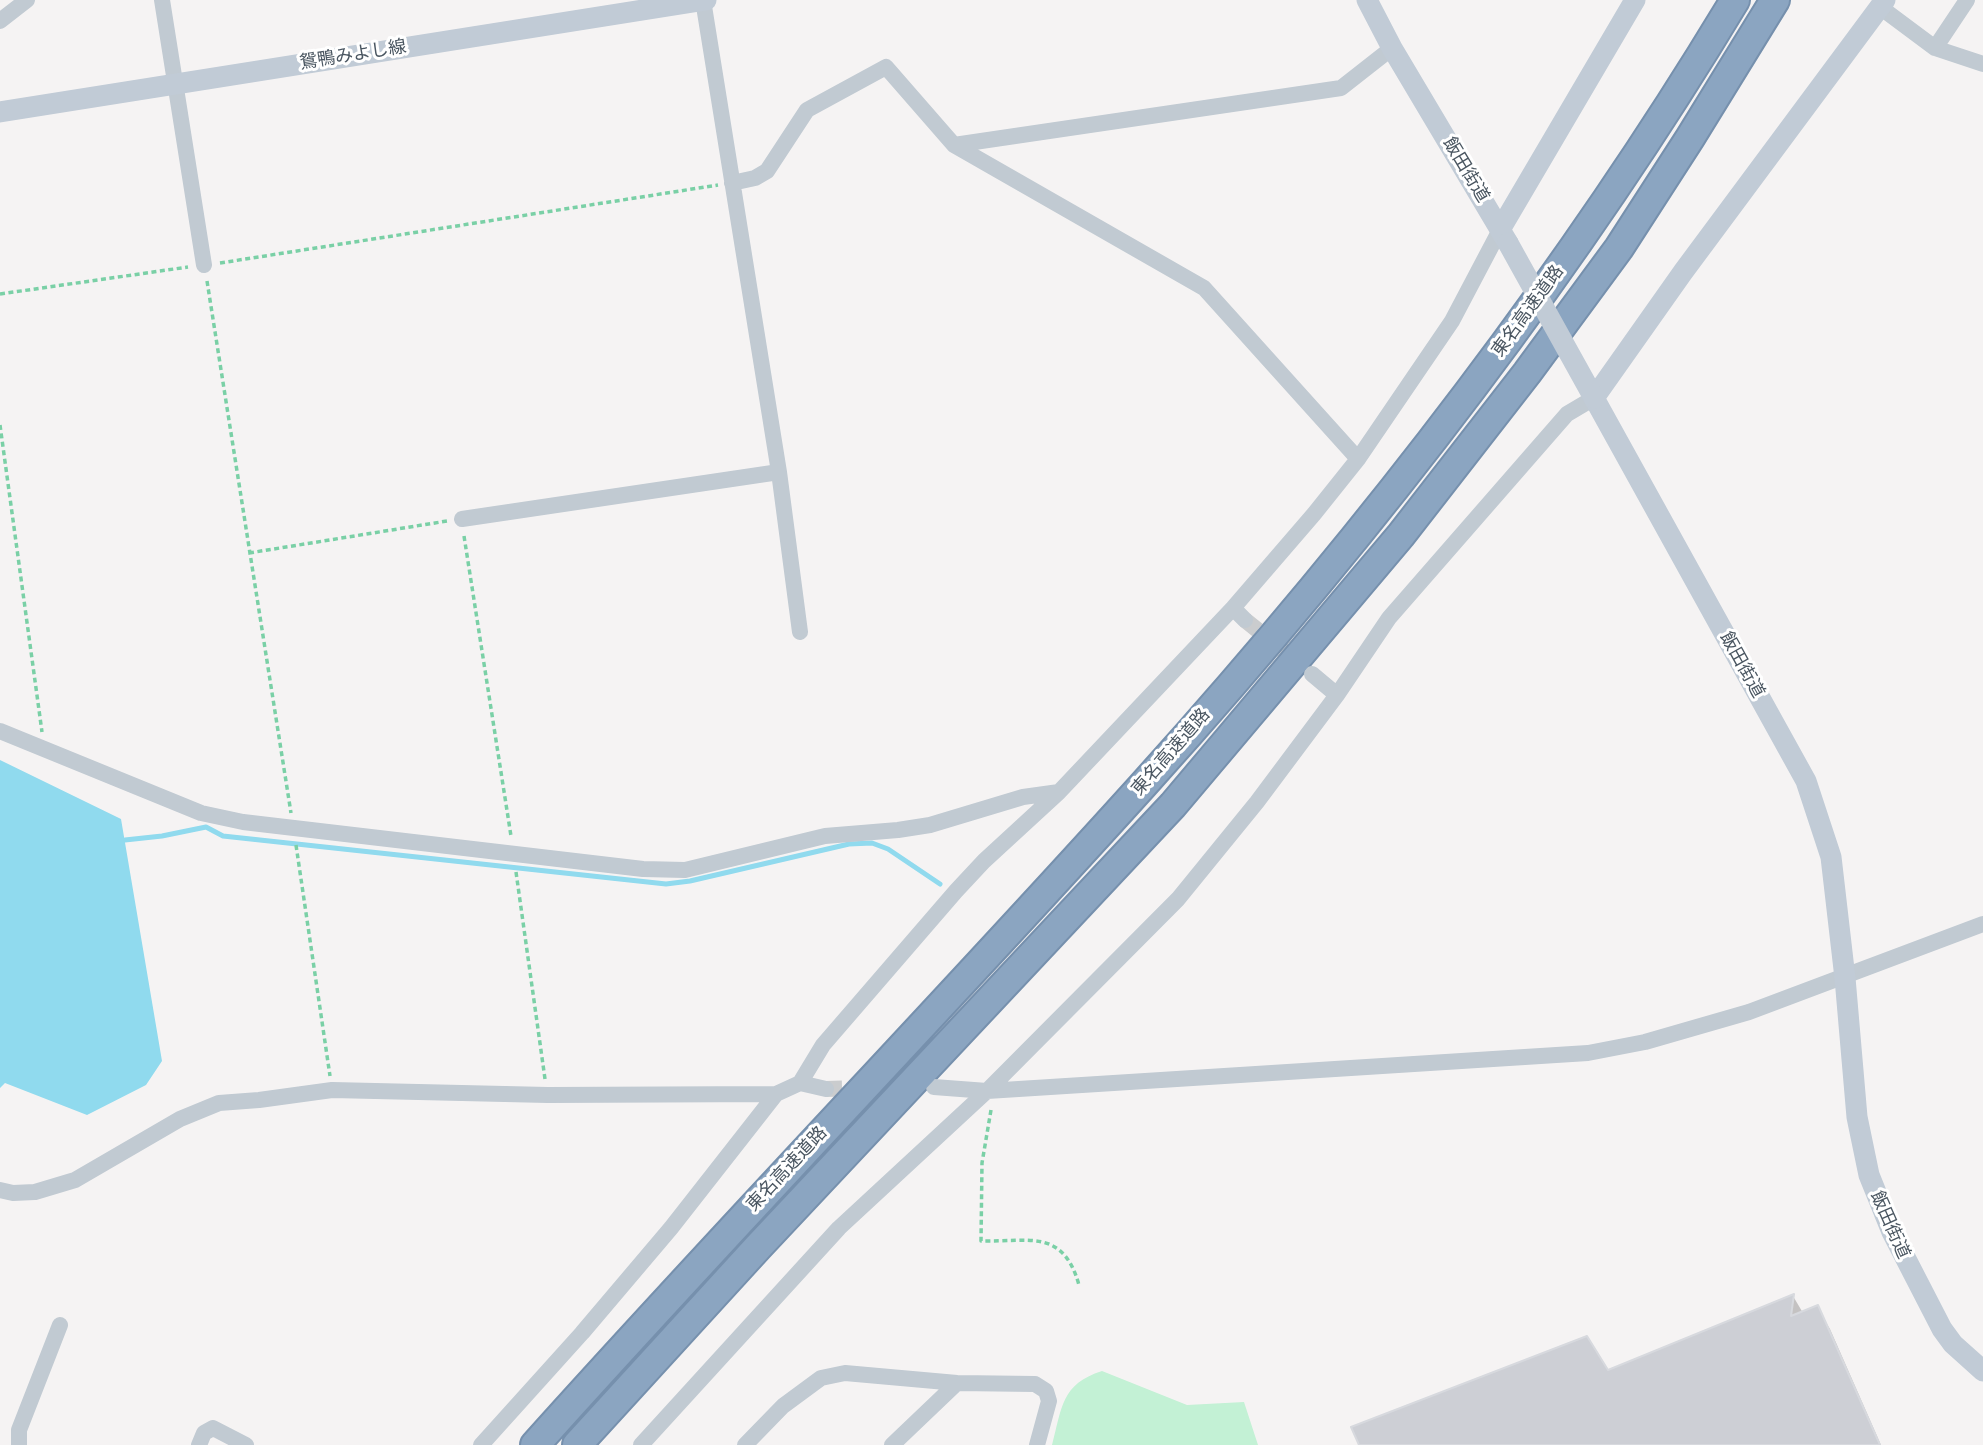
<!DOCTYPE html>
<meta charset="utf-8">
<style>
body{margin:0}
canvas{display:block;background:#f5f3f3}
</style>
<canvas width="1983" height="1445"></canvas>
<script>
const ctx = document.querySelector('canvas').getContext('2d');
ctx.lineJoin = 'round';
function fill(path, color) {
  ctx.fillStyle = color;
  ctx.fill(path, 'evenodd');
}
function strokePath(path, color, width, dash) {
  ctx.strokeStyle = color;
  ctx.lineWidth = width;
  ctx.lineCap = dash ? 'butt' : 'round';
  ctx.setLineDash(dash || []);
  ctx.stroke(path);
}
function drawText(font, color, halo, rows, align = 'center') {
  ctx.font = font + ' "PT Sans","Noto Sans JP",sans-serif';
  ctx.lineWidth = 6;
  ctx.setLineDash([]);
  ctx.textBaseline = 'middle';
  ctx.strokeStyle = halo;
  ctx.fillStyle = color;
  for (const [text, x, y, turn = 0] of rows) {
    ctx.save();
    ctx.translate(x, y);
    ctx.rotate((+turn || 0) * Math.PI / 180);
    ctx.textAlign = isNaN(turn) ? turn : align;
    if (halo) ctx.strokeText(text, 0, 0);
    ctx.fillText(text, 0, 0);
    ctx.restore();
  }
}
const green = new Path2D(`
 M1102 1371 1187 1405 1244 1402 1258 1445H1052C1062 1408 1061 1384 1102 1371Z`);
const water = new Path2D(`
 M0 760 121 819 162 1061 146 1085 87 1115 5 1083 0 1088Z`);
const shadow = new Path2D(`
 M1793 1296 1803 1313 1817 1308 1830 1329 1881 1445H1361L1608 1372Z`);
const stream = new Path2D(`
 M119 842 125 840 162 836 206 827 223 836 666 884 690 881 849 844 872 843 888 849 940 884`);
const building = new Path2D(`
 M1794 1294 1791 1316 1818 1305 1880 1445H1359L1351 1427 1587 1336 1608 1370Z`);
const streetTunnel = new Path2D(`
 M1245 620 1301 665
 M826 1089 908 1087`);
const path = new Path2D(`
 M220 263 718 185
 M207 281 291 813
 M0 294 188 267
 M0 425 42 732
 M464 536 511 836
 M249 553 447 521
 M296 845 330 1076
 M516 872 545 1079
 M991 1110 982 1163 981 1241C1029 1242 1063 1228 1079 1285`);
const street = new Path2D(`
 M162 0 204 265
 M703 0 779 472 800 632
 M1880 7 1935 48 1983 64
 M0 21 27 0
 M1935 48 1967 0
 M954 145 1341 88 1392 48
 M732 183 755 178 767 171 807 110 886 67 954 145 1204 288 1358 459
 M462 519 779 472
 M1233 608 1245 620
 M1312 674 1337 695
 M0 731 201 813 243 822 643 869 685 870 825 836 898 830 930 825 1023 797 1059 792
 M800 1083 826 1089
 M934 1087 987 1091 1588 1053 1645 1042 1749 1012 1983 924
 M0 1190 13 1193 35 1192 75 1180 180 1119 219 1103 259 1100 332 1090 548 1095 776 1094 800 1083 823 1045 956 891 984 861 1059 792 1233 608 1314 514 1358 459 1452 321 1501 228
 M19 1445V1430L60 1325
 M199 1445 204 1433 213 1428 246 1445
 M481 1445 582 1333 671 1228 776 1094
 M641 1445 839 1228 987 1091 1178 899 1257 802 1337 695 1389 618 1567 414 1594 398
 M745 1445 783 1406 821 1378 845 1373 957 1383 1035 1384 1046 1391 1049 1401 1037 1445
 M892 1445 957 1383`);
const secondary = new Path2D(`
 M1367 0 1392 48 1508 243
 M1885 0 1683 272 1594 398 1806 781 1831 857 1845 978 1857 1117 1869 1175 1892 1232 1942 1329 1953 1344 1983 1371
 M0 112 706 0
 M1501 228 1635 0`);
const highway = new Path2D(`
 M535 1445C735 1222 943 1007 1144 784 1363 541 1566 281 1735 0
 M577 1445 758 1247 1173 805 1401 535 1527 373 1619 248 1690 138 1775 0`);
const secondaryBridge = new Path2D(`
 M1508 243 1594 398`);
const streetNames = [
 ["鴛鴨みよし線",353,55,-9],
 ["飯田街道",1466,170,59],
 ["東名高速道路",1528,311,-54],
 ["飯田街道",1742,665,61],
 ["東名高速道路",1171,752,-49],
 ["東名高速道路",787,1169,-47],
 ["飯田街道",1890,1225,66]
];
fill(green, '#c3f1d5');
fill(water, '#90daee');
fill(shadow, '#0003');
strokePath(stream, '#90daee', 5);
fill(building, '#cdcfd5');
strokePath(building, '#d7d9de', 2);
strokePath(streetTunnel, '#caccce', 16, [16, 8]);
strokePath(highway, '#7690ad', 32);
strokePath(path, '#7ad0a6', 3.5, [5, 3.5]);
strokePath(street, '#c1cad2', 16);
strokePath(secondary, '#c1cbd6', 21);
strokePath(highway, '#8ba5c1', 28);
strokePath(secondaryBridge, '#c1cbd6', 21);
drawText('18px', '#4a5661', '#fff', streetNames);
</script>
